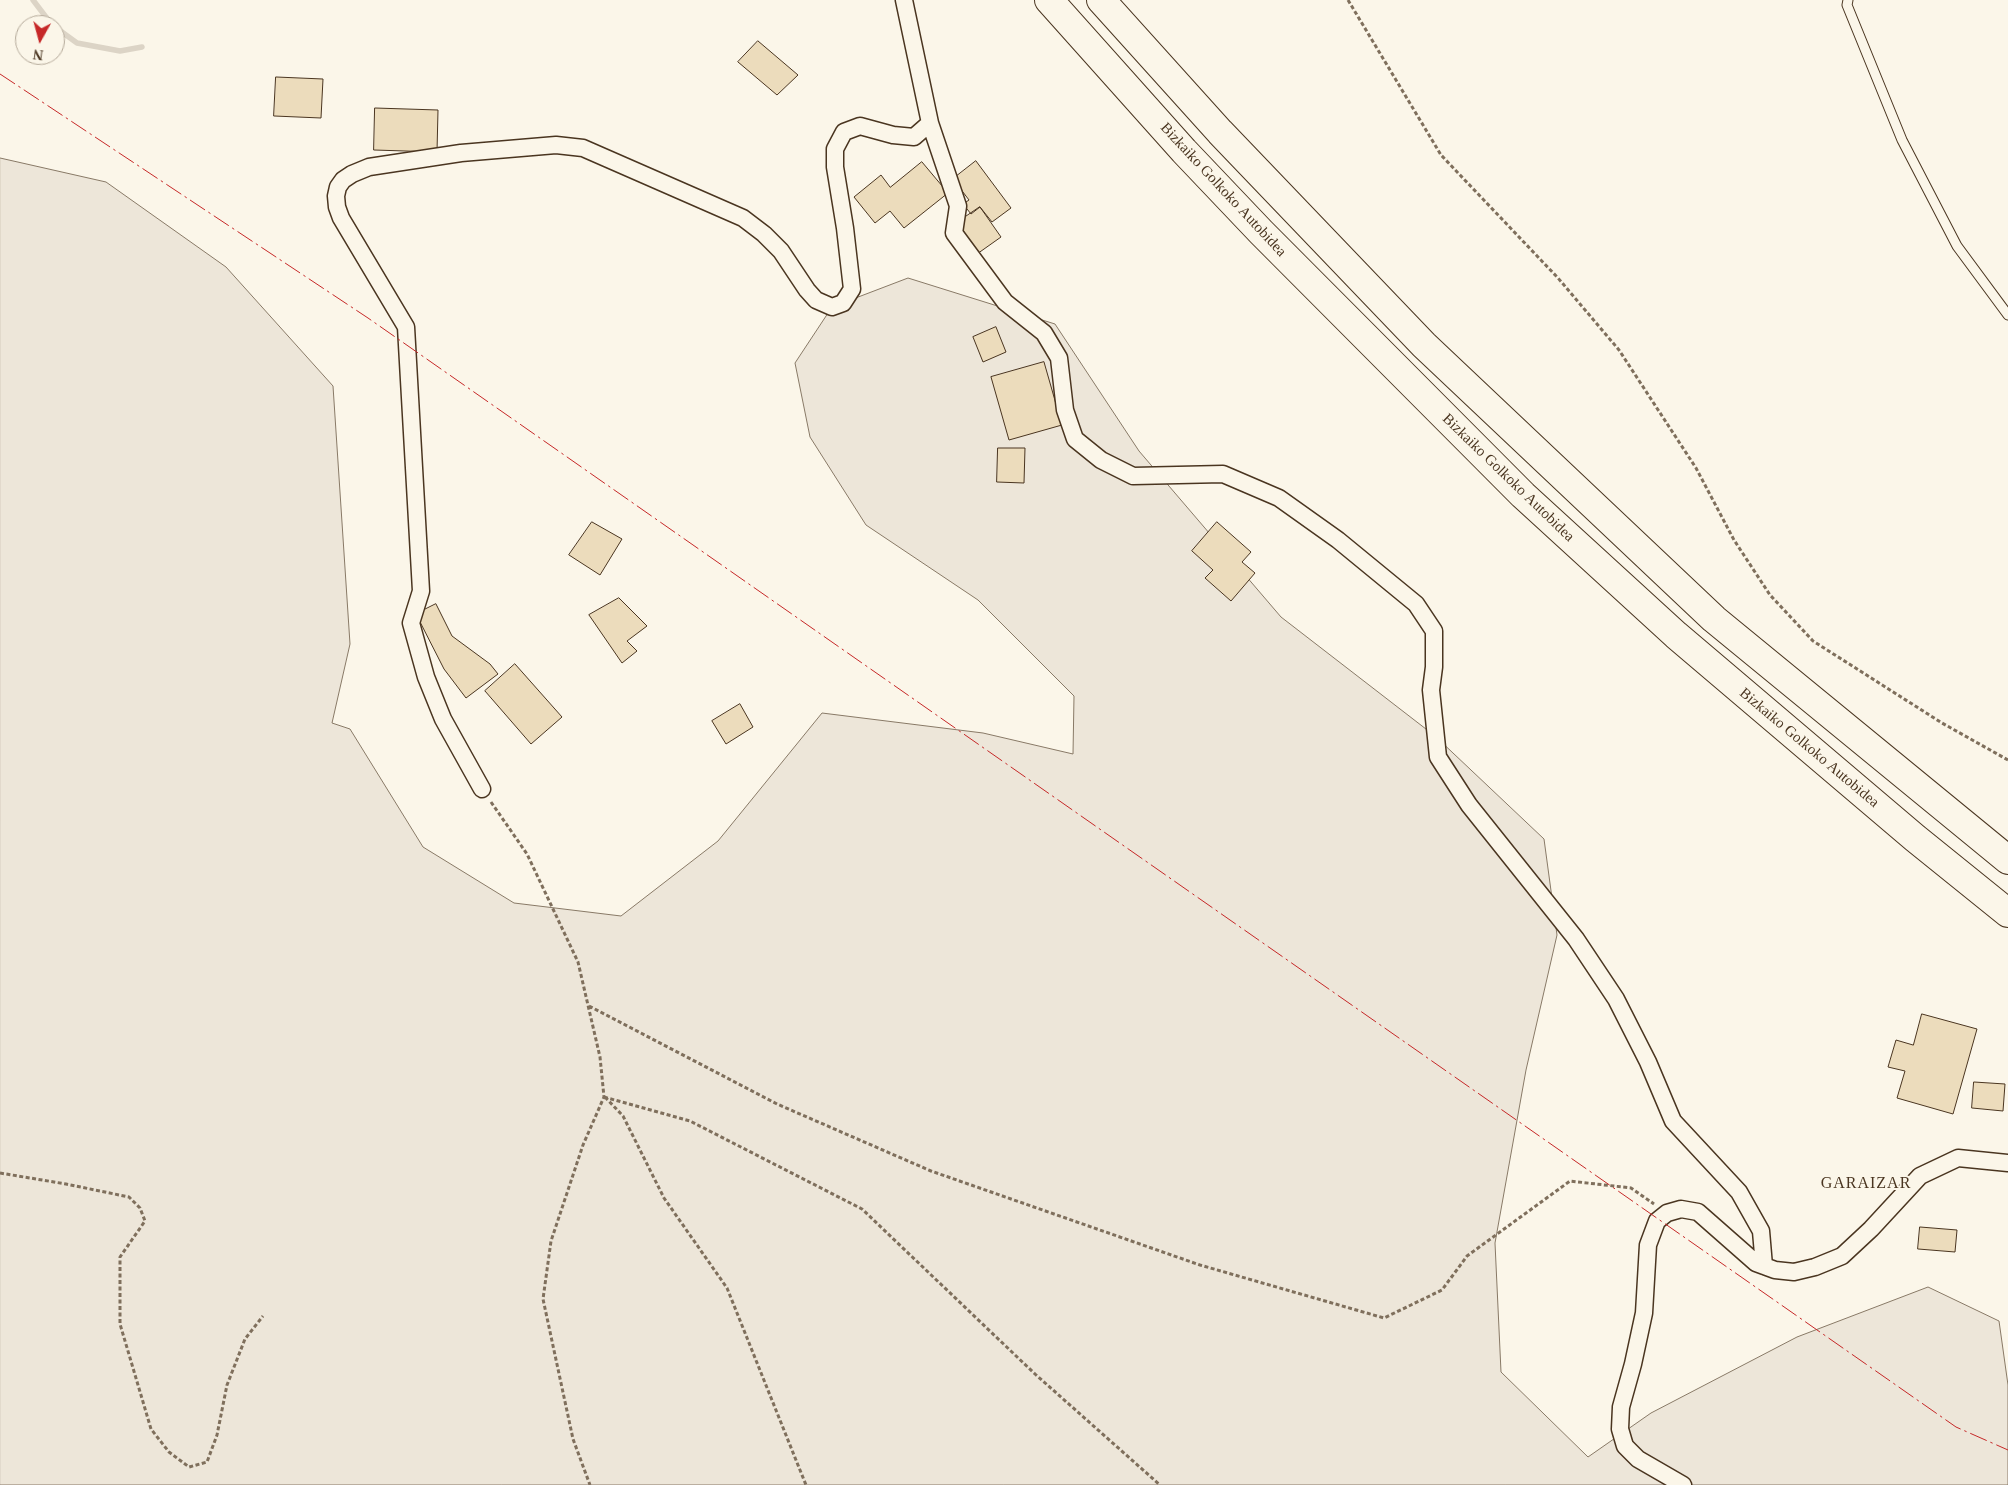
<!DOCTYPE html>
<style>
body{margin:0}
#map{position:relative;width:2008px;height:1485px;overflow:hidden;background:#fbf6e9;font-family:"Times New Roman",serif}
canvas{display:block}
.north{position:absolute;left:15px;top:15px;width:50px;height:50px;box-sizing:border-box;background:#fbf6e9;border:1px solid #b4a999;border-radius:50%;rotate:187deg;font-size:14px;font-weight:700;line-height:20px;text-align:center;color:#4a3520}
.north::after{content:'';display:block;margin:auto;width:18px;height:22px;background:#c62828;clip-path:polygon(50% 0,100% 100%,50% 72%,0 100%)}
</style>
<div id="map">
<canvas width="2008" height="1485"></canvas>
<div class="north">N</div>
</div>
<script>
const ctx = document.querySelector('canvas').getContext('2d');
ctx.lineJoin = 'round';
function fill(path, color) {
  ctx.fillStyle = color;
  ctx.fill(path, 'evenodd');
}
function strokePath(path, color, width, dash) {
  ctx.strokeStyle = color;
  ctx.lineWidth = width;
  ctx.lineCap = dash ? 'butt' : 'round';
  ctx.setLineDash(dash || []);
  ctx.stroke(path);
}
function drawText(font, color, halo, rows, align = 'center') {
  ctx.font = font + ' "Times New Roman",serif';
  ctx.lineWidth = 4;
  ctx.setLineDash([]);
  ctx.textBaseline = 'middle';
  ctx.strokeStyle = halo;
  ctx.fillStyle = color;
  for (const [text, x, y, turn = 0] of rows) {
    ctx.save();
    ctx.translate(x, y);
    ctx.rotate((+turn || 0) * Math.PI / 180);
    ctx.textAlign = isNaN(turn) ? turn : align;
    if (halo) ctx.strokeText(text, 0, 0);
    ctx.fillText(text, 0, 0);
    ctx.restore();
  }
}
const green = new Path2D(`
 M0 158 106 182 226 267 333 386 350 644 332 723 350 729 423 847 514 903 621 916 718 841 822 713 983 733 1073 754 1074 696 978 600 866 525 810 437 795 363 832 307 908 278 1055 324 1139 451 1281 617 1435 736 1544 839 1557 935 1526 1070 1495 1243 1501 1372 1588 1457 1651 1413 1797 1337 1928 1287 1999 1321 2008 1385V1485H0Z`);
const stream = new Path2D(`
 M33 0 52 25
 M55 27 77 43 120 51 142 47`);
const building = new Path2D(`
 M758 41 798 75 777 95 738 62Z
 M276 77 323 79 321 118 274 116Z
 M375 108 438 110 437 152 374 150Z
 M976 161 1011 208 992 222 980 207 971 214 963 204 969 200 953 179Z
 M922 162 948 193 904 228 890 211 875 223 854 197 881 175 890 187Z
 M980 207 1001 237 977 254 958 222Z
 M996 327 1006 352 983 362 973 337Z
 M1044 362 1062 425 1009 440 991 377Z
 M998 448H1025L1024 483 997 482Z
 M592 522 622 539 600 575 569 555Z
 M1217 522 1251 552 1242 562 1255 573 1231 601 1205 578 1213 570 1192 551Z
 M619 598 647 626 627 641 637 651 622 663 589 615Z
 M436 604 452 636 490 664 498 674 466 698 444 669 416 614Z
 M515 664 562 717 531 744 485 691Z
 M740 704 753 727 726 744 712 721Z
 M1922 1014 1977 1029 1953 1114 1897 1098 1905 1071 1888 1067 1896 1040 1913 1045Z
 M1974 1082 2005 1084 2003 1111 1972 1108Z
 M1920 1227 1957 1230 1955 1252 1918 1249Z`);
const path = new Path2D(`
 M1348 0 1441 155 1558 278 1619 350 1696 468 1734 540 1770 595 1813 641 1942 723 2008 760
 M491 802 527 854 578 962 600 1057 604 1097 583 1145 551 1241 543 1299 573 1439 590 1485
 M589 1006 777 1104 931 1171 1200 1265 1384 1318 1442 1290 1467 1256 1570 1181 1631 1188 1654 1204
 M604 1097 690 1121 862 1209 1035 1374 1160 1485
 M605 1097 623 1116 664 1198 727 1288 806 1485
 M0 1173 66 1184 129 1197 140 1208 145 1221 120 1257V1324L151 1429 169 1452 189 1467 207 1462 217 1435 227 1385 245 1339 263 1316`);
const service = new Path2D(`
 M1848 0 1847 5 1902 140 1957 246 2008 315`);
const minor = new Path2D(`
 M930 123 958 206 954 233 1005 302 1044 333 1059 358 1065 410 1075 439 1101 460 1133 476 1223 474 1279 498 1338 540 1416 604 1434 631V667L1431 690 1438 757 1469 805 1576 939 1616 999 1648 1062 1673 1121 1739 1192 1761 1231 1764 1266
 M482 789 443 719 426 677 411 623 421 591 406 327 341 218 337 207 336 196 338 187 343 180 352 174 369 167 461 153 556 145 583 148 743 218 764 234 781 251 807 290 816 300 832 307 843 303 852 289 845 228 835 167V149L844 132 860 126 893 135 914 137 930 123 904 0
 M1683 1485 1638 1459 1625 1446 1620 1429 1621 1407 1633 1364 1644 1313 1648 1245 1657 1221 1667 1213 1681 1209 1698 1212 1756 1263 1775 1270 1794 1272 1815 1267 1842 1256 1871 1229 1920 1176 1958 1158 2008 1163`);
const motorway = new Path2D(`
 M1049 0 1184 151 1261 232 1523 495 1676 635 1915 838 2008 913
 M1101 0 1220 132 1424 345 1714 619 2008 860`);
const power = new Path2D(`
 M0 74 368 318 1956 1427 2008 1450`);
const streetNames = [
 ["Bizkaiko Golkoko Autobidea",1223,190,47],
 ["Bizkaiko Golkoko Autobidea",1508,478,44],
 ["Bizkaiko Golkoko Autobidea",1809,748,40]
];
const neighbourhoodNames = [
 ["GARAIZAR",1866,1184]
];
fill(green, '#ede6d9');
strokePath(green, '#887966', 1);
strokePath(stream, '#dcd4c6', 5.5);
fill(building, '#ecdcbc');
strokePath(building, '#4a3520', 1);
strokePath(service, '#4a3520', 11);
strokePath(minor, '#4a3520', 19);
strokePath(motorway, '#4a3520', 30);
strokePath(path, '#7f6f5c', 3, [4, 2.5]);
strokePath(service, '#fbf6e9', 9);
strokePath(minor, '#fbf6e9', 16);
strokePath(motorway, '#fbf6e9', 28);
strokePath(power, '#c62828', 1, [18, 4, 2.5, 4]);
drawText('15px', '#4a3520', '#fbf6e9', streetNames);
ctx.letterSpacing = '1px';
drawText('16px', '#4a3520', '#fbf6e9', neighbourhoodNames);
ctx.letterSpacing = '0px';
</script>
